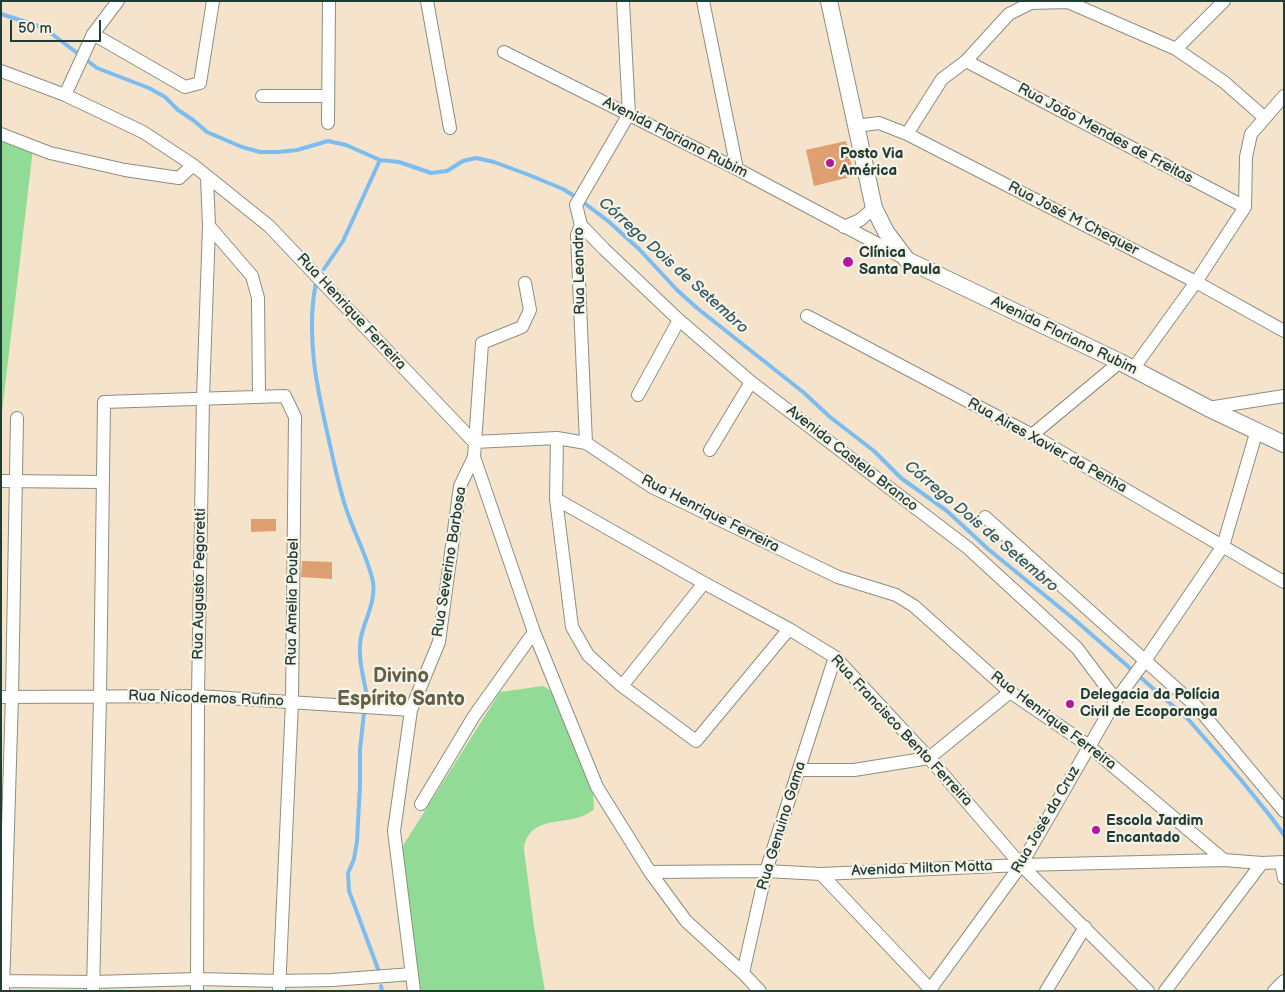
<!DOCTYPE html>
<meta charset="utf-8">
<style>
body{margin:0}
#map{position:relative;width:1285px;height:992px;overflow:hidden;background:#f5e3cc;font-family:"Balsamiq Sans",sans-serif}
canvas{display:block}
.frame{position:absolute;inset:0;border:2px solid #1f3d34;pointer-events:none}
.scale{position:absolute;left:10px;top:20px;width:91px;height:22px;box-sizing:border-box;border:2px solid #1f3d34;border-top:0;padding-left:6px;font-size:15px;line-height:18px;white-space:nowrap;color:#1f3d34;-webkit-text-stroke:4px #f7f3e8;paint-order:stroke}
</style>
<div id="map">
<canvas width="1285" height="992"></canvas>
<div class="frame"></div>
<div class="scale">50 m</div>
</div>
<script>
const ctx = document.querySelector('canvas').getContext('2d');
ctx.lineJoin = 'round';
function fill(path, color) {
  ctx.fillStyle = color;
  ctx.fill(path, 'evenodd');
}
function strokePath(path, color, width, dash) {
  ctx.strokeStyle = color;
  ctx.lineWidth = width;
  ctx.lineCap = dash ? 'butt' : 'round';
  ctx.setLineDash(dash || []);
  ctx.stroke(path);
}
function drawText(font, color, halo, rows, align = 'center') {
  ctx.font = font + ' "Balsamiq Sans",sans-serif';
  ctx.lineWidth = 4.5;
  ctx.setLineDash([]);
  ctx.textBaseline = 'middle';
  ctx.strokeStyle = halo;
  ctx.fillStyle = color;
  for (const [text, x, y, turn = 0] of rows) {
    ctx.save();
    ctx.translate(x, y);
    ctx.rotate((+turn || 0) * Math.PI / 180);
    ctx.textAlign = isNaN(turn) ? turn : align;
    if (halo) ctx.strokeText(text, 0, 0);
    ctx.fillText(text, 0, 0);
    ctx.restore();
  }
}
const green = new Path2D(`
 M1 138 33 149 1 420Z
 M543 686 551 691 593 791 594 809C573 829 529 811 524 849L534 927 545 991H419L401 852 404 844 500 692Z`);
const stream = new Path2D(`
 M1 14 36 25 52 34 97 68 149 88 165 97 178 110 193 120 207 132 242 147 260 152H278L297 150 328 141 346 145 380 160 399 162 431 173 447 171 463 161 476 158 494 162 529 175 563 189 579 199 608 221 639 249 677 290 697 308 803 392 830 417 874 451 901 478 947 511 988 549 1075 620 1188 719 1241 780 1271 817 1284 835
 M324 269 343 241 380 160
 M316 283C305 337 318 393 330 445 335 468 340 492 348 514 356 537 368 558 373 582 376 601 365 619 361 637 357 657 364 678 367 697
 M364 713 360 749V786L357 841 354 859 348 873 349 891 378 969
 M381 986 382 991`);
const building = new Path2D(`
 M846 141 854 176 814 186 806 150Z
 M251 519H276V531L251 532Z
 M302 561 332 562V579L301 577Z`);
const minor = new Path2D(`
 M427 1 450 128
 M703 1 737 169
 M93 34 185 87 200 83 213 1
 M1176 49 1224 1
 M504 52 737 169 904 258
 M966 61 1245 207
 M1 71 65 95 143 132 193 165 269 226 474 442 557 438 586 443 652 487 838 577 896 595 914 606 1010 692 1089 746 1224 860
 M65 95 93 34 118 1
 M262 96H328
 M328 123 329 1
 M856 126 879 123 907 134 1196 282 1284 331
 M1 134 50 153 125 170 179 178 193 165
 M907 134 942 79 966 61 1009 14 1031 3 1068 2 1176 49 1224 82 1265 118
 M581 225 604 249 679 320 751 382 968 548 1077 648 1116 700
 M209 226 252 276 258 298 259 397
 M844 227 860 220 874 208
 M525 283 530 310 522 327 482 343 474 457 534 632 597 787 650 872 686 921 743 973
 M807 316 1032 435 1284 582
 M1133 369 1196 282 1245 207 1246 157 1251 134 1284 96
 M638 395 679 320
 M1208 408 1284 396
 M1032 435 1120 362
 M557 438 556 499 572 627 588 655 622 686 696 741 789 629
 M586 443 577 235 581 225 576 205 629 114 623 1
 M710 450 751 382
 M1 481 103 482
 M556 499 704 583 789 629 835 657 929 758 1021 865 1148 991
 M985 517 1198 708 1284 811
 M622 686 704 583
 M1 697 198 696 411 710
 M799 770H854L929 758 1010 692
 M421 804 474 716 534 632
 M1281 863 1284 878
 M650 872 766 871 821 874 1021 865 1224 860 1262 863 1284 862
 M821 874 932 991
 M1 981 94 982 197 979 280 981 332 980 412 974
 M3 991 12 696 17 418
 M93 991 100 696 104 402 285 396 295 417 292 702 279 991
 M197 991 198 696 203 398 209 226 207 178
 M414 991 394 831 411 710 439 642 460 486 474 457
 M760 991 743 973 766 871 835 657
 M929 991 1021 865 1116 700 1144 662 1223 546 1257 430
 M1046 991 1085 927
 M1165 991 1262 863
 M1274 991 1284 981`);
const major = new Path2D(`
 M829 1 874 208 886 232 907 260 1120 362 1208 408 1284 444`);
const markers = [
 [830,163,5,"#b5179e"],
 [848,262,6,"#b5179e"],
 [1070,704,5,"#b5179e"],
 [1096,830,5,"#b5179e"]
];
const streetNames = [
 ["Rua João Mendes de Freitas",1105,134,28],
 ["Avenida Floriano Rubim",675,138,27],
 ["Rua José M Chequer",1073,219,27],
 ["Rua Leandro",580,271,-91],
 ["Rua Henrique Ferreira",351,312,47],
 ["Avenida Floriano Rubim",1064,336,26],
 ["Rua Aires Xavier da Penha",1047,446,29],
 ["Avenida Castelo Branco",852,459,38],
 ["Rua Henrique Ferreira",710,514,27],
 ["Rua Severino Barbosa",450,562,-81],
 ["Rua Augusto Pegoretti",200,584,-89],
 ["Rua Amelia Poubel",293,602,-89],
 ["Rua Nicodemos Rufino",206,699,2],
 ["Rua Henrique Ferreira",1053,721,37],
 ["Rua Francisco Bento Ferreira",901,731,47],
 ["Rua José da Cruz",1046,820,-60],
 ["Rua Genuino Gama",782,826,-73],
 ["Avenida Milton Motta",922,869,-2]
];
const poiNames = [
 ["Posto Via",840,154],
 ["América",840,171],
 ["Clínica",859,253],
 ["Santa Paula",859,270],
 ["Delegacia da Polícia",1080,695],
 ["Civil de Ecoporanga",1080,712],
 ["Escola Jardim",1106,821],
 ["Encantado",1106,838]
];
const waterNames = [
 ["Córrego Dois de Setembro",673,266,42],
 ["Córrego Dois de Setembro",981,527,40]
];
const districtNames = [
 ["Divino",401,677],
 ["Espírito Santo",401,700]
];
fill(green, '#91db97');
strokePath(stream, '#7bbdf1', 4);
fill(building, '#de9f71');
strokePath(minor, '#8a9080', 14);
strokePath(major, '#8a9080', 18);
strokePath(minor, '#fff', 12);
strokePath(major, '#fff', 16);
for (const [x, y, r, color] of markers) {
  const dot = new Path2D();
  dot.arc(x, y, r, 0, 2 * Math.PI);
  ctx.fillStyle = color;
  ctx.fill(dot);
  strokePath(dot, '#f7f3e8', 2);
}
drawText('15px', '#1f3d34', '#f7f3e8', streetNames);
drawText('bold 15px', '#1f3d34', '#f7f3e8', poiNames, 'left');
drawText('italic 16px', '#365d63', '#f7f3e8', waterNames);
drawText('bold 20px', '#625f49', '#f7f3e8', districtNames);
</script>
